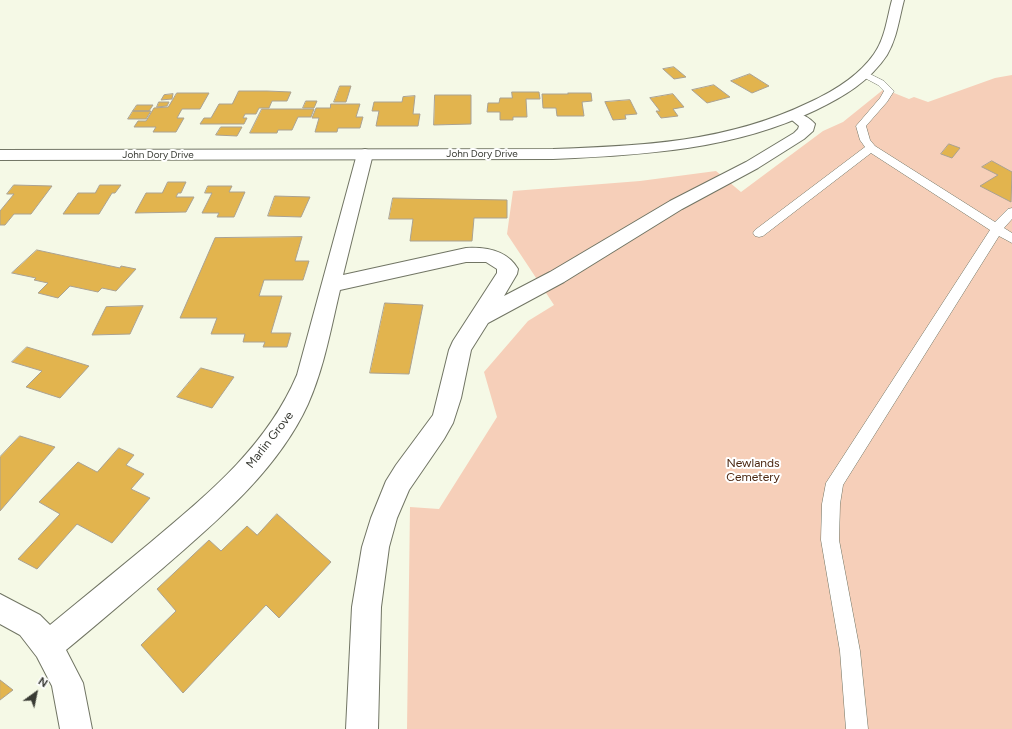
<!DOCTYPE html>
<style>
body{margin:0}
#map{position:relative;width:1012px;height:729px;overflow:hidden;background:#f5f9e6;font-family:Figtree,sans-serif}
canvas{display:block}
.north{position:absolute;left:16px;top:673px;width:40px;height:40px;-webkit-text-stroke:3px #fff;paint-order:stroke;rotate:33deg;font-size:11px;font-weight:700;line-height:16px;text-align:center;color:#393b34}
.north::after{content:'';display:block;margin:auto;width:14px;height:18px;background:#393b34;clip-path:polygon(50% 0,100% 100%,50% 72%,0 100%)}
</style>
<div id="map">
<canvas width="1012" height="729"></canvas>
<div class="north">N</div>
</div>
<script>
const ctx = document.querySelector('canvas').getContext('2d');
ctx.lineJoin = 'round';
function fill(path, color) {
  ctx.fillStyle = color;
  ctx.fill(path, 'evenodd');
}
function strokePath(path, color, width, dash) {
  ctx.strokeStyle = color;
  ctx.lineWidth = width;
  ctx.lineCap = dash ? 'butt' : 'round';
  ctx.setLineDash(dash || []);
  ctx.stroke(path);
}
function drawText(font, color, halo, rows, align = 'center') {
  ctx.font = font + ' Figtree,sans-serif';
  ctx.lineWidth = 4;
  ctx.setLineDash([]);
  ctx.textBaseline = 'middle';
  ctx.strokeStyle = halo;
  ctx.fillStyle = color;
  for (const [text, x, y, turn = 0] of rows) {
    ctx.save();
    ctx.translate(x, y);
    ctx.rotate((+turn || 0) * Math.PI / 180);
    ctx.textAlign = isNaN(turn) ? turn : align;
    if (halo) ctx.strokeText(text, 0, 0);
    ctx.fillText(text, 0, 0);
    ctx.restore();
  }
}
const green = new Path2D(`
 M1012 75V729H407L410 507 439 509 497 417 484 372 528 321 554 305 507 234 513 191 640 181 716 171 741 192 823 131 843 122 884 89 909 99 914 97 928 102 995 78Z`);
const building = new Path2D(`
 M674 67 686 77 674 79 663 69Z
 M750 74 769 86 752 93 731 81Z
 M714 85 730 97 707 103 692 90Z
 M340 86H351L346 102H334Z
 M239 91H267L291 92 287 101H272L269 108H259L256 114H245L243 118H247L244 124H200L204 118H211L219 104H232Z
 M512 92H539L540 99H526L527 117H513V120H500V112H487L488 103H499L500 98H512Z
 M177 93H209L200 109H182L177 118H184L176 132H153L156 127H134L138 121H146L154 108 168 107Z
 M568 93H591L592 101 582 102 584 116H557L556 108H543L542 94H568Z
 M173 94 172 99 161 100 164 95Z
 M673 94 684 107 673 109 678 116 661 118 656 111H660L650 98Z
 M435 95H471V124L434 125Z
 M415 96 413 114H420L418 126H376L379 111H372L374 102H402L403 97Z
 M630 100 637 114 625 115 626 119 613 120 605 102Z
 M306 101H317L314 108H303Z
 M159 102H169L167 106 157 107Z
 M331 104H360L356 117H363L360 128H338L337 132H315L319 118H312L316 108H330Z
 M137 105H153L149 111H133Z
 M262 109H314L311 117H298L292 130H278L277 133H250Z
 M133 111H151L146 119H128Z
 M221 127H242L237 136 216 135Z
 M949 144 960 148 952 158 941 154Z
 M992 161 1012 172 1011 202 980 186 998 175 982 167Z
 M168 182H186L181 193H178L176 197H194L186 212 135 213 146 193H162Z
 M14 185 52 186 31 214H14L5 225H0V211L14 194H7Z
 M100 185H121L115 193H112L99 214H63L78 193H95Z
 M208 186H232L229 192H245L234 217H217L219 213H202L212 193H205Z
 M275 196 310 197 301 217 268 216Z
 M393 198 507 200V218H474L472 241H410L413 219H389Z
 M302 237 295 261H309L303 280H264L259 296H282L271 333H291L287 347H263L265 342H243L245 334H211L217 318H180L215 238Z
 M37 250 120 268 121 266 136 269 116 291 102 288 98 292 70 286 58 298 38 293 48 283 34 280 36 278 12 273Z
 M385 303 423 305 409 374 370 373Z
 M143 306 130 334 92 335 106 307Z
 M27 347 89 366 60 398 26 387 42 371 12 362Z
 M201 368 234 377 212 408 177 397Z
 M20 436 55 447 0 511V457Z
 M119 448 134 455 126 465 144 474 131 489 150 498 112 543 77 524 37 569 18 559 60 514 39 502 78 462 97 472Z
 M277 514 331 562 279 618 266 605 183 693 141 645 176 611 157 589 209 540 221 551 247 526 257 535Z
 M0 680 13 690 0 700Z`);
const service = new Path2D(`
 M864 71 884 81 894 91 887 102 866 126 870 140 875 146 995 222 1008 209 1012 208V219L1004 228 1012 233V243L999 236 843 485 840 504 839 540 860 651 868 729H846L840 651 821 540 822 504 826 483 990 230 871 153 763 236 759 237 755 236 753 233 755 230 865 147 860 140 856 126 880 98 884 91 878 85 861 76 859 74Z`);
const minor = new Path2D(`
 M794 112C801 113 810 118 815 124L813 131 804 139 758 168 682 209 564 282 488 323 471 350 461 398 453 423 444 439 409 490 397 518 389 547 381 607 378 729H346L352 607 362 547 371 518 386 481 396 465 433 415 449 350 453 341 497 273V269L486 262H466L340 290C331 328 324 368 308 404 278 470 217 521 163 568 131 595 99 623 66 650L83 683 92 729H60L52 686 37 657 20 635 0 624V594L40 615 50 625C83 598 117 570 151 542 208 494 267 446 297 375L357 154 359 151 365 149 371 151 373 154 343 275 466 248C486 247 507 250 518 269L517 274 504 296 550 272 670 201 746 162 794 133 798 129 799 126 787 116 789 113Z`);
const tertiary = new Path2D(`
 M892 0H904C899 19 897 38 887 55 870 81 843 97 816 110 734 150 643 155 553 159L0 160V150L553 149C642 146 727 142 808 103 832 92 858 77 874 54 885 39 887 18 892 0Z`);
const farStreetnames = [
 ["John Dory Drive",482,154],
 ["John Dory Drive",158,155]
];
const streetNames = [
 ["Marlin Grove",270,440,-52]
];
const parkNames = [
 ["Newlands",753,463],
 ["Cemetery",753,477]
];
fill(green, '#f6cfb9');
fill(building, '#e2b44e');
strokePath(building, '#aaa292', 1);
strokePath(service, '#717564', 1);
strokePath(minor, '#717564', 2);
strokePath(tertiary, '#717564', 2);
fill(service, '#fff');
fill(minor, '#fff');
fill(tertiary, '#fff');
drawText('10px', '#393b34', '#fff', farStreetnames);
drawText('12px', '#393b34', '#fff', streetNames);
drawText('12px', '#4a2610', '#fff', parkNames);
</script>
